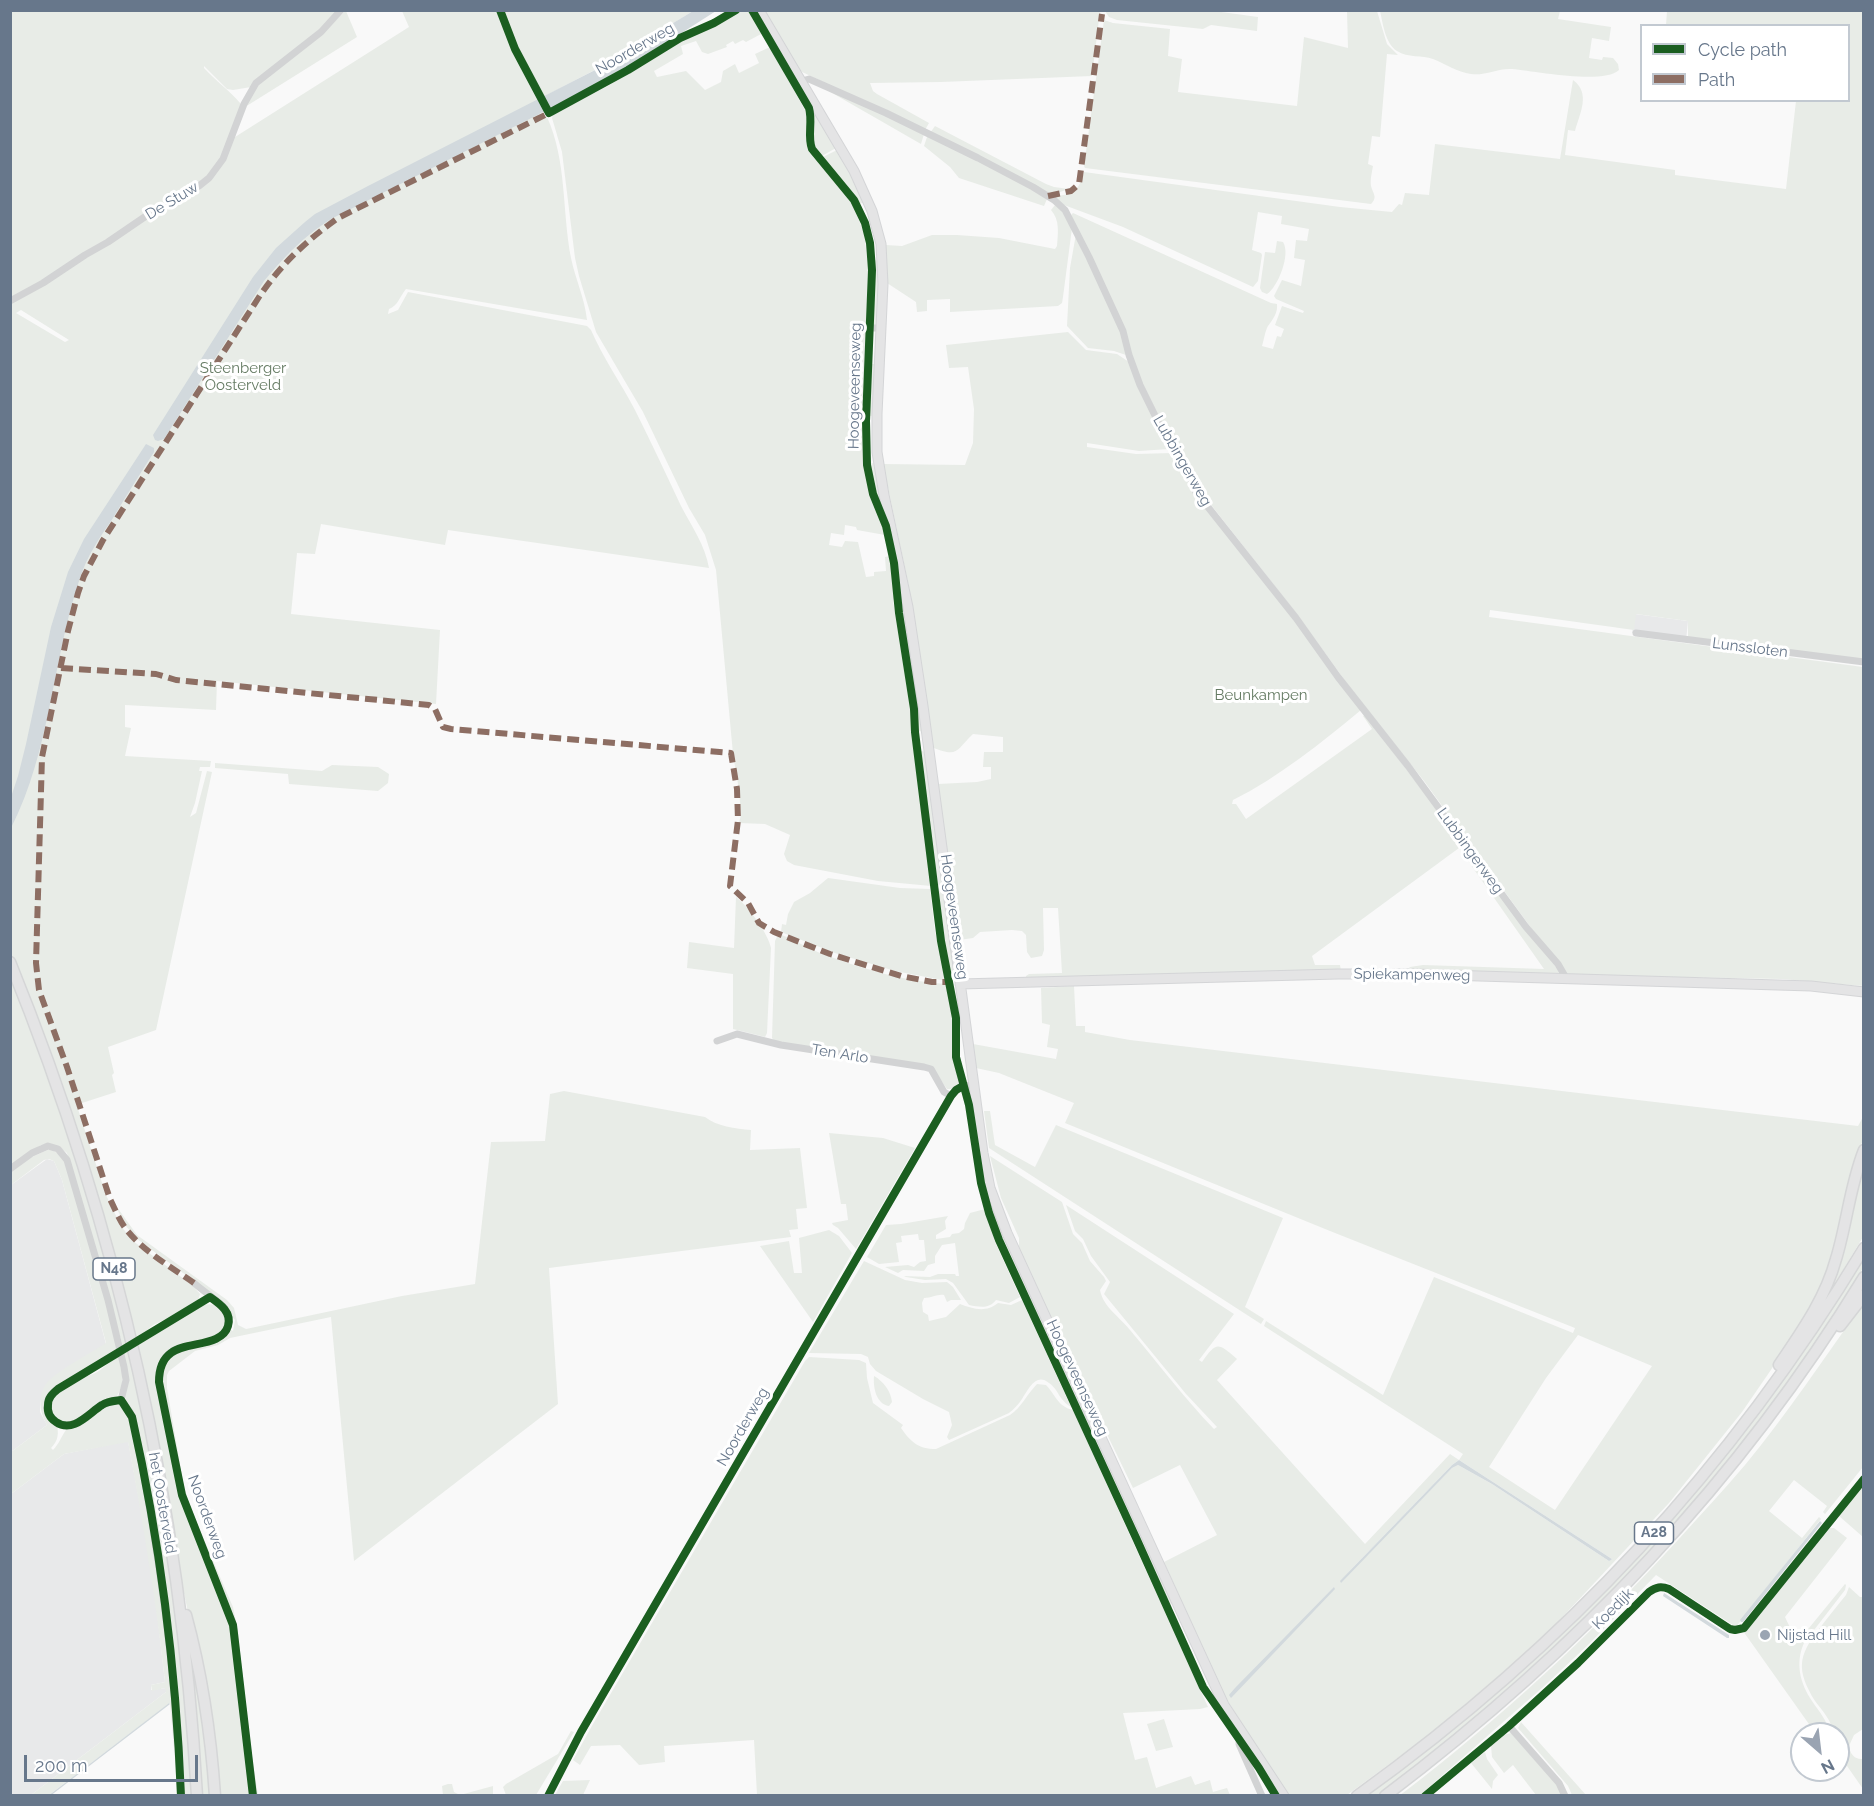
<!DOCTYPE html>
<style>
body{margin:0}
#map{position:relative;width:1874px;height:1806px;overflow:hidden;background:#f9f9f9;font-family:Raleway,sans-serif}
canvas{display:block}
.frame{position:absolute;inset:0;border:12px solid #67778b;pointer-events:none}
.legend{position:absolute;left:1640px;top:24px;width:210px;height:78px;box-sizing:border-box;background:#fff;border:2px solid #c2c9d1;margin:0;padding:8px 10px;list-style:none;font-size:18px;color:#67778b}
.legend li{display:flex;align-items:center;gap:12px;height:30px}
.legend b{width:30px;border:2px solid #c2c9d1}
.north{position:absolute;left:1790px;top:1722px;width:60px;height:60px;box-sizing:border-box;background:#fff;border:2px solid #c2c9d1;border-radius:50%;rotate:152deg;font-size:16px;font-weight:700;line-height:24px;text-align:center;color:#67778b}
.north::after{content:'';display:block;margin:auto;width:21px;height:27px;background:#9aa4b2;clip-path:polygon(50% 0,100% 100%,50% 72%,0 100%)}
.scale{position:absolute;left:24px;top:1755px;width:174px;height:27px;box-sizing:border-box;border:3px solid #67778b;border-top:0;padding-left:8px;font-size:18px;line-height:21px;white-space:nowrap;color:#67778b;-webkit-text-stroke:4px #fff;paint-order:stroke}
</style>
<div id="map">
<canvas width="1874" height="1806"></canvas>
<div class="frame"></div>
<ul class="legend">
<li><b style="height:8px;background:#1b5e20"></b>Cycle path</li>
<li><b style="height:8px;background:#8d6e63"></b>Path</li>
</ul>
<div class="north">N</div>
<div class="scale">200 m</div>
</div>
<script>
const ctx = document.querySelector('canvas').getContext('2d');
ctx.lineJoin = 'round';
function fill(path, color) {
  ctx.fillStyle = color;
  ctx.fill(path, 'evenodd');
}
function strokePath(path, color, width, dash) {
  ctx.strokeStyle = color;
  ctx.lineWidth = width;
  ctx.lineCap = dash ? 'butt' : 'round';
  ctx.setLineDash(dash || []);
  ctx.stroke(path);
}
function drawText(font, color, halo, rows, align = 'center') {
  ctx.font = font + ' Raleway,sans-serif';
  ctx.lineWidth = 6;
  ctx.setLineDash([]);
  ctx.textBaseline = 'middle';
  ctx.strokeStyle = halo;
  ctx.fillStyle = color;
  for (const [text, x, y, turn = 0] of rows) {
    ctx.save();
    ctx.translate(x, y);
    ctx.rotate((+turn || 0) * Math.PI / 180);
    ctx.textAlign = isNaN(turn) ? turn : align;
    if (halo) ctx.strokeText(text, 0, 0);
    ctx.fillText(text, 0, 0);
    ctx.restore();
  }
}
const built = new Path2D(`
 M1635 614 1688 621 1686 641 1632 633Z
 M47 1159 54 1161 62 1180 106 1344 60 1373 44 1389 40 1403V1412L47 1425 11 1452V1185Z
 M128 1441 148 1547 156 1604 165 1682 151 1685V1690L166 1688V1692L31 1795 11 1796V1494L64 1454Z`);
const green = new Path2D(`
 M1207 10 1258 17 1257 31 1211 25 1203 29 1117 20 1109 17 1105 11Z
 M10 11H339L333 18 251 87 233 90 227 89 204 66V68C216 81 230 91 241 104L235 137 409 27 402 11H497L515 55 533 90 538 87 517 47 503 11H693L610 62 526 106 544 118 547 117C567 161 562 211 571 258 575 278 585 299 587 320L406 289C400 296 398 306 389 309L388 314 398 310 408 292 587 326 591 330C603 358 621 383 635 410 651 442 666 474 681 506 692 527 705 545 709 568L448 530 445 545 321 524 315 554 297 553 291 614 440 630 436 704 217 681 216 710 125 705V727L131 728 125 756 211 761 210 767H200L199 771H202L195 803 190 817 196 813 207 771 212 772 156 1030 108 1047 114 1073 112 1075 116 1092 82 1103 80 1100 76 1103 106 1195 121 1226 133 1241 192 1285 200 1294 198 1301C190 1307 181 1314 171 1317 161 1322 152 1323 145 1333 161 1325 188 1309 204 1305 224 1300 235 1325 217 1335 206 1342 192 1339 181 1345 174 1349 163 1366 157 1373L179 1490 231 1623 252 1795H220L202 1677 182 1584 168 1500 138 1345 101 1209 70 1108 140 1392 181 1634 194 1795H183L159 1550 125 1397 124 1352 129 1349 126 1345 123 1347 67 1153C60 1146 51 1143 41 1145L11 1167ZM21 310 69 340 65 342 16 313Z
 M345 11H346L357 37 245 107 255 88 264 80 320 36Z
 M739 11H750L763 33 746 42 743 40 735 44 733 41 726 45 727 47 708 54 702 52 696 41 681 46 683 54 654 71 657 77 686 71 705 90 721 82 723 71 735 64 739 73 759 63 755 54 770 47 806 112 808 124 806 137 808 151 846 195 854 208 864 233 868 265 863 438 870 496 881 520 885 535 857 530 856 527 845 525 844 535 831 533 829 545 842 547 845 541 858 542 866 577 874 576V572L886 571 885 557 891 556 895 595 893 601 911 715 912 731 931 886 878 881 794 865 787 861 784 854 790 835 765 824 739 823 741 815 739 790 733 754 716 570 705 535 689 508 643 412 596 332 579 276 575 258 562 152 552 118 553 114 608 86 677 42 714 25Z
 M762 11H1100L1092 76 941 82 870 83 873 91 877 94 929 123 925 130 800 71Z
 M1347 11H1377L1387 44 1398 55 1387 54 1380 137 1372 136 1368 164 1373 166C1372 172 1370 180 1371 186 1373 194 1378 197 1371 204L1085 168 1084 166 1104 20 1113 23 1170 29 1168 56 1182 59 1178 92 1297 106 1304 37 1348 48Z
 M1380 11H1560L1558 19 1611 27 1609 41 1592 38 1589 58 1602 60 1603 57 1613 58 1618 64 1619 70C1603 85 1535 71 1512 69 1498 68 1485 76 1471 74 1457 72 1446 64 1433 59 1422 55 1408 58 1397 51 1385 43 1383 24 1380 11Z
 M1667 11H1863V660L1688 637V621L1636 614 1634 630 1490 610 1489 617 1863 667V986L1782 979 1574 975 1566 973 1545 947 1424 781 1351 689 1296 613 1197 487 1188 466 1173 444 1143 385 1071 215 1073 213 1271 303 1277 304C1278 313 1273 319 1268 326 1265 331 1264 340 1262 346L1273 349 1277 336 1281 337 1284 329 1275 325 1282 306 1303 313 1304 311 1276 299 1274 296 1282 280 1301 286 1305 260 1294 258 1296 240 1307 241 1309 229 1281 224 1282 216 1258 212 1252 250 1261 253 1262 255 1258 281 1253 287 1123 227 1064 205 1052 197C1072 194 1079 192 1084 172L1340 207 1392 212 1399 204 1402 205 1405 193 1429 195 1435 144 1560 159 1573 80C1591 93 1580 113 1575 131L1568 130 1565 155 1675 170V175L1786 189 1796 101 1848 100V26L1666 25Z
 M813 82 924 134 921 144Z
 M811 107 836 148 820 157C807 138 817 127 811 107Z
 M935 126 1046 184 1054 187 1069 189 1060 192H1047L930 133Z
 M927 137H929L1014 179 1047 199 1044 206 959 178 950 167 924 146Z
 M837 150 865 202 859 204 850 191 821 158Z
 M1055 205 1062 211 1072 228 1063 297 1062 303 1058 306 950 312V299L927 300V311L917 312 916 302 887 283 886 245 902 246 932 235H957L999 238 1055 249 1057 246C1058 233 1060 220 1051 210Z
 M1076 234 1121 331 1126 355 1114 351 1088 348 1067 326 1070 268Z
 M1277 241 1283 242C1291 254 1278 287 1267 294L1262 292 1260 288 1265 252 1275 253Z
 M874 260 880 261 878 326H872Z
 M1068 332 1086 350 1117 354 1129 362 1169 449 1139 451 1087 443V447L1136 454 1172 453 1361 710C1321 743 1279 777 1233 800L1232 804H1236L1246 819 1372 729 1363 716 1365 715 1557 967 1559 972 1558 976 1406 971 1410 967 1423 965 1544 969 1459 848 1312 956 1315 965H1340L1341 971 1026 980V976L1029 974 1062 973 1058 908H1043L1044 950 1042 956 1031 958 1027 952 1026 935 1022 931 1012 930 980 932 973 938 959 940 938 784 977 782 991 779V767H983L984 752H1003V737L973 734C955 751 959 758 931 747L909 587 883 464 965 465 973 443 974 409 968 367 949 368 946 345Z
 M872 364H876L873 416H868Z
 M874 463 884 517C876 499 871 483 869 464Z
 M906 625 922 731 916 732 902 627Z
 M921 751 927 752 943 883 941 885 936 886 919 752Z
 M215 763 322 771 332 765 378 767 389 774 388 783 378 791 289 784 288 774 215 768Z
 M828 878 900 888 930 889 935 932 947 981 895 971 835 953 781 932 782 924 786 925 788 914 794 902 810 893Z
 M936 888 943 889 957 978 951 980 942 937Z
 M736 897C748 906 768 933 771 948L767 1033 765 1037 733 1029V974L687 968 689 942 734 948Z
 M782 935C795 940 807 948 820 953 860 968 906 982 948 984L955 1024 954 1057 960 1084 951 1089H947L932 1068 775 1042 772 1038 775 941 777 937Z
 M1074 986 1076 1026H1085V1032L1130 1040 1858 1126 1863 1117V1140L1854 1163 1836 1244 1826 1278 1797 1332 1742 1412 1669 1503 1542 1639 1436 1730 1347 1795H1287L1224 1695 1164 1562 1217 1535 1180 1465 1133 1488 1103 1426 1065 1341 1053 1322 1019 1249V1238L1001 1198 990 1156 1062 1202 1073 1234 1082 1243 1090 1261 1104 1277 1106 1281 1100 1290C1103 1307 1120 1317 1130 1330 1158 1363 1184 1398 1214 1429L1217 1427 1186 1394 1104 1294 1110 1282 1091 1256 1083 1239 1075 1231 1066 1205 1234 1314 1199 1360 1202 1362C1217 1341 1218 1343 1237 1359L1217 1380 1365 1544 1450 1454 1459 1460 1463 1454 1264 1326 1266 1321 1383 1395 1434 1277 1573 1333 1575 1328 1330 1231 1065 1123 1074 1103 999 1073 976 1068 973 1044 1056 1059 1058 1049 1047 1047 1050 1025 1042 1023 1041 988ZM1578 1335 1652 1366 1555 1510 1489 1467 1546 1378ZM1459 1460 1612 1559 1609 1561 1492 1484 1458 1465 1452 1468 1340 1581 1452 1465Z
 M564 1091 705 1117C716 1126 736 1129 751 1130L750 1150 800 1148 807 1208 796 1209 798 1229 789 1230 791 1237 549 1268 558 1404 354 1561 331 1317 230 1338 218 1345 195 1351 169 1371 167 1375V1388L183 1482 190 1507 233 1607 238 1632 249 1737 258 1795 255 1796 235 1629 187 1505 161 1379 165 1363 173 1354 229 1329 233 1331 235 1320 210 1293 137 1239 125 1225 114 1203 137 1235 227 1300 234 1308 238 1325 246 1329 402 1296 475 1284 491 1142 545 1141 550 1094Z
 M984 1111H990L995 1145 1035 1167 1056 1125 1283 1218 1245 1307 1264 1319 1261 1324 989 1148Z
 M829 1133 883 1138 915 1148 856 1249 838 1228 833 1225 832 1223 848 1220 846 1204H841Z
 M50 1149 63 1156 106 1299 118 1350 46 1399C53 1416 66 1434 51 1448L53 1450C59 1444 61 1437 66 1430 72 1423 107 1403 116 1404 123 1405 127 1411 130 1417L164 1603 180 1795H177L176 1771 170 1703 49 1795H31L166 1692 165 1688 152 1691 151 1685 165 1682C156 1601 143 1522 128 1442L64 1454 11 1494V1452L47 1425C40 1413 37 1397 46 1384 56 1371 91 1353 106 1343L62 1180 54 1161 49 1159 44 1160 11 1185V1171L27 1159Z
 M1863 1156V1237L1823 1303Z
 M988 1193 1175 1602 1168 1606 989 1207Z
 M985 1209 995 1242 1020 1297 1009 1303 996 1300C989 1309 980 1307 969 1305L953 1283 946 1279 925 1280 906 1277 904 1276 930 1277 938 1274H955L956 1276H959L955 1243 942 1245 935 1256V1263L928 1265 924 1271 903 1270 898 1273 885 1267 908 1265 914 1267 920 1262 926 1261 924 1240H919L918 1234 901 1236 902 1242 896 1243 899 1262 879 1264 867 1257 886 1225 901 1224 948 1216 945 1221 946 1229 936 1235V1239L950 1237 952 1234 959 1233 964 1229 965 1223 970 1213Z
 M829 1230 839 1236 852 1253 813 1322 760 1246 789 1241 794 1273H802L799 1238Z
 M1863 1255V1268L1830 1323 1753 1431 1669 1532 1600 1606 1497 1701 1378 1795 1364 1796C1413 1759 1461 1723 1507 1683 1570 1630 1627 1571 1680 1509 1709 1476 1738 1443 1763 1407 1798 1358 1830 1306 1863 1255Z
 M864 1261 905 1280 922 1283 947 1282 953 1287 961 1300H951L947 1302 944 1295C937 1294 932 1298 924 1298L922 1303 923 1312 928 1315 929 1321 946 1317 960 1304C973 1309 986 1313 998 1303L1011 1305 1022 1300 1071 1407C1058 1399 1059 1390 1049 1383 1036 1372 1028 1390 1022 1399 1018 1405 1014 1409 1009 1413L949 1440 947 1437 952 1425 949 1412 923 1399 876 1371 870 1364 868 1357 861 1354 809 1353Z
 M1863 1304V1467L1825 1514 1823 1512 1827 1506 1794 1480 1769 1511 1802 1538 1819 1517 1821 1519 1736 1627 1656 1575 1589 1644 1542 1688 1420 1795 1399 1796C1500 1719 1593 1633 1678 1540 1700 1515 1723 1491 1745 1465 1787 1414 1824 1358 1863 1304Z
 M119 1355C122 1370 126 1383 117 1396 105 1402 80 1422 68 1423 53 1423 44 1404 56 1394 66 1385 80 1378 93 1374 103 1370 109 1361 119 1355Z
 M809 1357 859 1360 866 1363 867 1378 873 1403 903 1425 901 1428C911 1442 918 1449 936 1449L1010 1415C1022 1407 1027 1394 1037 1384L1046 1385C1055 1394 1058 1407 1073 1410L1208 1707 1200 1709 1123 1713 1135 1760 1147 1757 1156 1788 1191 1776 1195 1785 1210 1780 1213 1792 1227 1788 1230 1795H757L754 1740 664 1746 665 1762 639 1765 620 1745 591 1746 580 1765 573 1760 593 1724 805 1361Z
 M874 1376C883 1381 891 1391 892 1402L889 1406C876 1404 873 1387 874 1376Z
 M1863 1482V1537L1839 1516Z
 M1830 1528H1834L1847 1538 1785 1617 1795 1638 1800 1639 1845 1584 1846 1585 1845 1590 1804 1643C1795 1663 1800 1683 1812 1701 1819 1712 1828 1720 1829 1734H1816L1743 1631Z
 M1849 1587 1860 1597H1863V1729L1854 1735 1849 1746C1850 1754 1855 1760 1863 1759V1789L1838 1753V1734H1833C1832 1720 1823 1712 1815 1701 1796 1670 1798 1656 1819 1629 1828 1617 1837 1606 1846 1595Z
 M188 1631 199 1681 213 1795H200Z
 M1164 1719 1173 1747 1156 1751 1147 1724Z
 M1521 1722 1586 1795H1572L1568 1786 1518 1728Z
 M571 1731 574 1732 536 1795H506L503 1787 506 1784 558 1754Z
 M1511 1733 1560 1788 1563 1795H1536L1513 1765 1504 1773 1492 1757 1491 1746 1504 1735Z
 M1485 1752 1487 1759 1498 1775 1493 1781 1492 1789 1471 1763Z
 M590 1780 583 1795H555L563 1781Z
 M448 1784H452L454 1792 460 1795 493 1786V1795H443L442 1786Z`);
const water = new Path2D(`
 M693 11H716L625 69 573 97 331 219C302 238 286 255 264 281L164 439 158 441 155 440 153 435 253 277 276 248 305 222 315 214 368 186 599 68Z
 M146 444 154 448V452C140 474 126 496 113 518 100 537 87 556 80 578 52 660 51 750 11 828V797L18 776 26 744 51 627 68 572 84 539Z
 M1459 1460 1612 1559 1611 1560 1609 1561 1492 1484 1458 1465 1452 1468 1341 1583 1340 1581 1452 1465Z
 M1820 1521 1822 1523 1743 1622H1741L1740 1620Z
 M1334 1587 1335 1589 1231 1698 1229 1695 1235 1688Z
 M1664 1593 1729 1635V1638H1727L1663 1596Z`);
const stream = new Path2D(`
 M49 1796 169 1704`);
const minor = new Path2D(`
 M802 81 809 79 886 113 978 158 1033 187 1054 200 1065 210 1089 257 1123 331 1129 355 1140 385 1169 444 1185 467 1196 492 1296 618 1338 677 1408 766 1526 927 1558 964 1566 978
 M549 113 628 70 680 38 714 23 736 10
 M10 301 43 283 85 255 108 242 149 214 199 186 209 178 223 159 244 104 256 83 321 32 341 10
 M870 328H881
 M1636 633 1864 662
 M717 1041 737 1034 781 1045 924 1067 931 1069 944 1092 951 1096
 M10 1169 32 1153 48 1146 58 1149 67 1160 108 1300 124 1367 126 1380 121 1400
 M194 1283C203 1291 214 1298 223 1306 227 1311 230 1317 229 1323 226 1347 185 1341 170 1353 161 1360 159 1371 159 1382L182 1495 233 1625 253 1796
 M139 1340 210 1297
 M117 1353 55 1391C50 1396 47 1401 47 1408 48 1414 52 1420 57 1423 74 1433 89 1412 103 1404 108 1401 115 1401 121 1400
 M121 1400 130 1412 133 1419C158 1543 176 1668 181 1796
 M1509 1726 1559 1783 1565 1796
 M1240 1731 1239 1744 1262 1796
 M1489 1743 1578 1663 1649 1592C1656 1587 1661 1586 1669 1589L1730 1629 1735 1630 1744 1628 1864 1479
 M548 1796 581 1732 951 1096 959 1088 974 1084`);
const major = new Path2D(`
 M759 10 854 171 872 211 881 244 883 284 877 414V452L884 495 908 607 923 706 983 1153 990 1188 1007 1233 1224 1705 1284 1796
 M960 984 1338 974H1413L1811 986 1864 992`);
const highway = new Path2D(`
 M10 962C118 1228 181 1509 197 1796
 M1840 1326 1864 1295
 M1779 1365C1802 1331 1825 1299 1836 1259 1847 1223 1850 1185 1864 1150
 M186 1615C202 1674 211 1735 215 1796
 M1357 1796C1566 1646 1731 1468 1864 1248
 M1385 1796C1577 1651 1738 1483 1864 1277`);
const quiet = new Path2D(`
 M1048 196 1071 191 1079 184 1102 14
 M61 668 156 674 176 680 429 705 435 709 443 727 451 729 731 753 737 789 738 820 730 886 748 903 759 923 774 932 830 954 901 976 932 982H950
 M194 1283C171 1267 143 1251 126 1229 119 1220 115 1209 110 1199L67 1067 39 990 36 963 42 757 68 631 78 593 84 576 103 540 259 297C281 264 306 241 338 218L549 113`);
const cycleway = new Path2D(`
 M500 10 515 49 549 113 628 70 680 38 714 23 736 10
 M752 10 809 108C813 122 807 136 812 149L854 200 865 223 870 243 872 270 866 421 867 465 873 494 886 526 894 563 899 613 914 709 915 732 941 941 956 1018V1057L969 1105 981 1183 989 1213 999 1240 1137 1540 1203 1687 1259 1768 1276 1796
 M181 1796C176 1668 160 1541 132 1417L121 1400C114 1401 108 1401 102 1405 89 1413 73 1434 56 1422 50 1418 47 1412 48 1405 48 1398 52 1394 58 1389L210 1297C220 1304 232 1312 228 1326 222 1347 186 1341 171 1353 161 1360 159 1371 159 1382L182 1495 233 1625 253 1796
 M548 1796 581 1732 951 1096 956 1090 963 1086
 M1425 1796 1509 1726 1578 1663 1649 1592C1656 1587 1661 1586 1669 1589L1730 1629 1735 1630 1744 1628 1864 1479`);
const markers = [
 [1765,1635,6,"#9aa4b2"]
];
const shields = [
 [114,1269,42],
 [1654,1533,39]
];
const shieldNames = [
 ["N48",114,1269],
 ["A28",1654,1533]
];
const streetNames = [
 ["Noorderweg",635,49,-30],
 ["De Stuw",172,201,-31],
 ["Hoogeveenseweg",855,386,-89],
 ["Lubbingerweg",1182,461,60],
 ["Lunssloten",1750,648,7],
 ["Lubbingerweg",1470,851,54],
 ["Hoogeveenseweg",954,917,82],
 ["Spiekampenweg",1412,975,1],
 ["Ten Arlo",840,1054,9],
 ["Hoogeveenseweg",1077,1378,65],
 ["Noorderweg",743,1427,-60],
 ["het Oosterveld",162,1503,80],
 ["Noorderweg",207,1517,70],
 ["Koedijk",1613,1609,-45]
];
const parkNames = [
 ["Steenberger",243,368],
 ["Oosterveld",243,385],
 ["Beunkampen",1261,695]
];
const poiNames = [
 ["Nijstad Hill",1777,1635]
];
fill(built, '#e8e9ea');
fill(green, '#e8ece7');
fill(water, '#d2d9dd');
strokePath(stream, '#d2d9dd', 1.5);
strokePath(major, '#d4d5d7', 11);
strokePath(highway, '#d5d6d7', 13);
strokePath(minor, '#d2d3d4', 7);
strokePath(major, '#e4e4e5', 9);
strokePath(highway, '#e4e4e5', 10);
strokePath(quiet, '#8d6e63', 6, [12, 6]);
strokePath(cycleway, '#1b5e20', 8);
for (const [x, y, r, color] of markers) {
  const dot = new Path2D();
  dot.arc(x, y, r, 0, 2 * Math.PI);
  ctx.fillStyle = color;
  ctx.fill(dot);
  strokePath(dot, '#fff', 2);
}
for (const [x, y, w] of shields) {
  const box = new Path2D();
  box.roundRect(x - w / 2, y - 11, w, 22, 4.5);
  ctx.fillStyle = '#fff';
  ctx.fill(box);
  strokePath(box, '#67778b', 1.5);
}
drawText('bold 14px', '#67778b', null, shieldNames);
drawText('15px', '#67778b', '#fff', streetNames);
drawText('15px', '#657b63', '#fff', parkNames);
drawText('15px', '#67778b', '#fff', poiNames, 'left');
</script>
